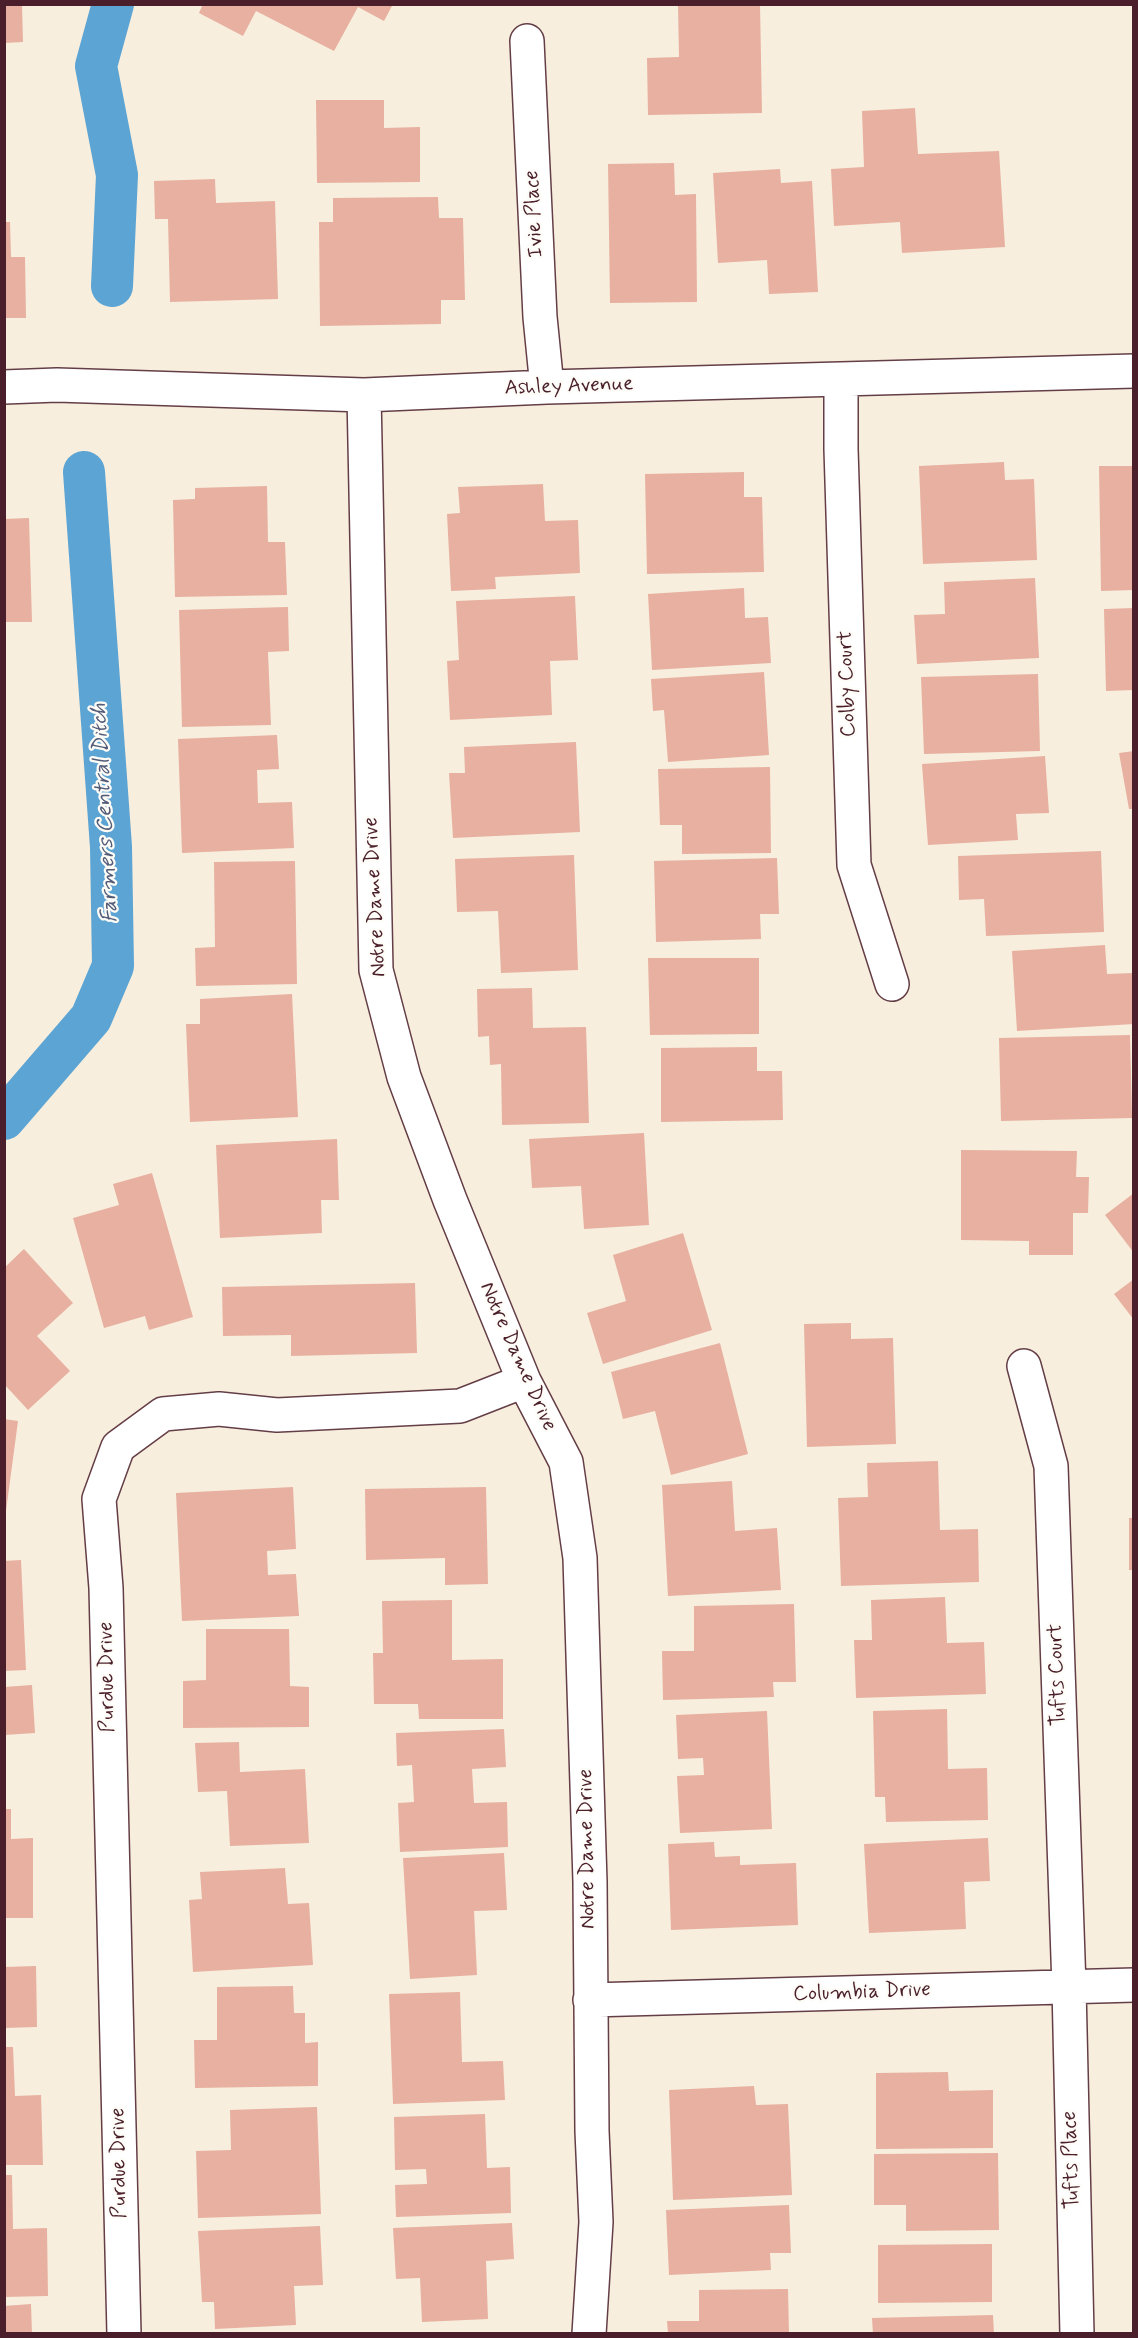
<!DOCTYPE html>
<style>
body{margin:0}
#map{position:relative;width:1138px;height:2338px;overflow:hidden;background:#f8eedd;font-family:Mynerve,sans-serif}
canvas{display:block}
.frame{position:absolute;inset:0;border:6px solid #4a1f2b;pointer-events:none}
</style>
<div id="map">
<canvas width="1138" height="2338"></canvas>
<div class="frame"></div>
</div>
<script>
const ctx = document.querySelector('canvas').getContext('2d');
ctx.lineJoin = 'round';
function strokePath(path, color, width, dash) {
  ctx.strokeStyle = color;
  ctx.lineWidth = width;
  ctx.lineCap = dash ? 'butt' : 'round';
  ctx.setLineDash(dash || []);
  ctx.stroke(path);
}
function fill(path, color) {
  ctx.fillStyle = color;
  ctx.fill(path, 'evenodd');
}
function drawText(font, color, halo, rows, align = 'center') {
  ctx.font = font + ' Mynerve,sans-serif';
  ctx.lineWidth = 4.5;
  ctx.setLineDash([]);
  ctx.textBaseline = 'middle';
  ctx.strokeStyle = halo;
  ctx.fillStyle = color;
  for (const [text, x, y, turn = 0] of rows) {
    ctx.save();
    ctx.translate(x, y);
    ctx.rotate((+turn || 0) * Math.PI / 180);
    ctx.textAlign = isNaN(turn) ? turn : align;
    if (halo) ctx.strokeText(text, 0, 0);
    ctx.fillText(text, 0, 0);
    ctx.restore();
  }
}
const canal = new Path2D(`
 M112 286 117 175 96 66 113 4
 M4 1119 91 1018 113 966 111 847 84 472`);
const building = new Path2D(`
 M4 4H22L23 42 4 43Z
 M203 4H393L384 21 358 7 334 51 256 11 243 36 199 13Z
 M678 4H760L762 113 648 115 647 58 679 57Z
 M316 100H384V128L420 127V182L317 183Z
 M915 108 918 154 999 151 1005 247 902 253 900 222 834 226 831 169 864 167 862 111Z
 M674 163 675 195 696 194 697 302 610 303 608 164Z
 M780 169 781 183 812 181 818 292 769 294 767 260 718 263 713 173Z
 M215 179 216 203 275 201 278 299 170 302 168 219H155L154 181Z
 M438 197 439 218H463L465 300H441V324L320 326 319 222H333V198Z
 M4 222H10L11 257H25L26 318H4Z
 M1004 462 1005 480 1034 479 1037 560 923 564 919 466Z
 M1099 466H1134V590L1101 591Z
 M744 472V497H762L764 572 647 574 645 474Z
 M543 484 545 521 578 520 580 573 495 577 496 589 451 591 447 514 460 513 458 487Z
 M267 486 268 542H285L287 595 175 597 173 500 195 499V488Z
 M29 518 32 622H4V519Z
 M1035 578 1039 658 917 664 914 615 945 614 944 582Z
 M744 588 745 618 768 617 771 663 652 670 648 594Z
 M575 596 578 660 550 661 552 715 450 720 447 661 459 660 456 601Z
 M288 607 289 651 268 652 271 725 182 727 179 610Z
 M1134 608V690L1106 691 1104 609Z
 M764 672 769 755 668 762 664 710 653 711 651 679Z
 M1038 674 1040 751 924 754 921 677Z
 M277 735 279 769 257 770 258 803 292 802 294 848 182 853 178 739Z
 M576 742 580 832 453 838 449 773H465L464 747Z
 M1134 751V809H1129L1119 753Z
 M1045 756 1049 813 1016 814 1018 840 928 845 922 764Z
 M770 767 771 853 682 854V825H660L658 769Z
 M1101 851 1104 932 986 936 984 899 959 900 958 856Z
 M574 855 578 970 501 973 498 911 457 912 455 859Z
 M777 858 779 914H760L761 939 656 942 654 861Z
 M295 861 297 984 196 986 195 948 215 947 214 862Z
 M1105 945 1107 974 1134 973V1024L1017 1031 1012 951Z
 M648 958H759V1034L650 1035Z
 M532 988 533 1028 586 1027 589 1123 502 1125 501 1064 490 1065 489 1036 478 1037 477 989Z
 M292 994 298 1117 190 1122 186 1024H200V999Z
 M1130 1035 1132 1118 1001 1121 999 1038Z
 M757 1047V1071H782L783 1120 661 1122V1048Z
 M644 1133 649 1225 584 1229 581 1186 532 1188 529 1139Z
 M337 1139 339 1200H321L322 1233 220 1238 216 1145Z
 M961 1150 1077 1151 1076 1177H1089L1088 1213H1073V1255H1029V1241L961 1240Z
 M152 1173 193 1317 149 1330 145 1316 104 1328 73 1218 119 1205 113 1184Z
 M1134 1193V1253L1105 1215Z
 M683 1233 712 1330 603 1364 587 1313 626 1301 613 1255Z
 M24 1249 73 1303 37 1336 70 1371 28 1410 4 1384V1268Z
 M1134 1279V1320L1114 1294Z
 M415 1283 417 1353 291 1356V1335L223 1336 222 1287Z
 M851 1323V1339L893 1338 896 1444 807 1447 804 1324Z
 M720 1343 748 1454 671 1475 655 1411 623 1419 611 1372Z
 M4 1419 18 1421 6 1511H4Z
 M938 1461 940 1530 978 1529 979 1582 841 1586 838 1498 868 1497 867 1463Z
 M732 1481 735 1531 777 1528 781 1590 668 1596 662 1485Z
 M293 1487 296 1549 267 1551 268 1575 296 1574 299 1616 182 1621 176 1493Z
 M486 1487 488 1584 445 1585V1558L366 1560 365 1489Z
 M1129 1518H1134V1570H1129Z
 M21 1560 26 1670 4 1671V1561Z
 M945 1597 947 1643 984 1642 986 1694 856 1698 854 1640H872L871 1600Z
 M452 1600V1660L503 1659V1719H419L418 1704H374L373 1653H383L382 1601Z
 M794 1604 796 1682H773L774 1697 663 1700 662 1651H694V1606Z
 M206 1629H289L290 1686 309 1687V1727L183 1728V1681L206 1680Z
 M32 1685 35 1733 4 1735V1687Z
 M947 1709 948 1769 987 1768 988 1820 886 1822 885 1797H875L873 1711Z
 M767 1711 772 1829 680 1833 677 1776 704 1775 703 1758 678 1759 676 1715Z
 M504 1729 506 1767 472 1769 474 1803 507 1802 508 1847 400 1852 398 1803 414 1802 412 1765 397 1766 396 1733Z
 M239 1742 240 1772 305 1769 309 1843 230 1846 227 1791 198 1792 195 1743Z
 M4 1809H11V1839L33 1838V1918H4Z
 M988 1838 990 1881 964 1882 966 1929 869 1933 864 1844Z
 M714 1842 715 1857 740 1856V1865L796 1863 798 1925 671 1930 668 1844Z
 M504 1853 507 1910 474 1911 477 1975 410 1979 403 1858Z
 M285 1868 288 1904 309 1903 313 1965 193 1972 189 1900 202 1899 200 1872Z
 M36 1966 37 2027 4 2028V1967Z
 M293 1986 294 2013H305V2043L318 2042V2086L195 2088 194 2040H217V1987Z
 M460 1992 462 2062 503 2061 505 2100 393 2104 389 1994Z
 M4 2047H13L15 2096 41 2095 43 2165H4Z
 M948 2072 949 2091 993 2090V2148L876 2149V2073Z
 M754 2086 756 2105 788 2104 792 2195 673 2200 669 2090Z
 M317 2107 321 2214 198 2218 196 2151 231 2150 230 2110Z
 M485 2114 487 2168 510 2167 511 2213 396 2217 395 2185 427 2184 426 2169 395 2170 394 2117Z
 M998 2153 999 2230 906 2231V2205H874V2154Z
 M4 2175H12L13 2229 47 2228 48 2296 4 2297Z
 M789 2205 791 2253H770L771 2270 669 2275 666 2210Z
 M512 2223 514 2259 486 2261 488 2319 422 2322 420 2278 396 2279 393 2228Z
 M320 2226 323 2285 294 2286 296 2325 215 2329 214 2302H202L198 2231Z
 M992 2244V2302L878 2303V2245Z
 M788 2289 789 2334H668L667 2321H699V2290Z
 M31 2304 32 2334H4V2306Z
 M993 2315 994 2334H873L872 2318Z`);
const street = new Path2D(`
 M527 41 540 317 547 387
 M841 380V449L854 865 892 984
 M4 387 57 385 364 395 547 387 1134 371
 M364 395 376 970 404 1077 450 1200 524 1381 566 1462 580 1558 590 1882 592 2131 596 2222 589 2334
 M1024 1366 1051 1466 1069 1987 1077 2334
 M590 2000 1134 1985
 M124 2334 106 1588 99 1499 118 1447 163 1414 219 1409 277 1415 460 1406 524 1381`);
const streetNames = [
 ["Ivie Place",535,214,-93],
 ["Ashley Avenue",569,387,-2],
 ["Colby Court",848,684,-92],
 ["Notre Dame Drive",376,897,-93],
 ["Notre Dame Drive",517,1357,66],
 ["Tufts Court",1058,1675,-92],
 ["Purdue Drive",108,1677,-91],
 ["Notre Dame Drive",588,1849,-91],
 ["Columbia Drive",862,1993,-2],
 ["Tufts Place",1072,2160,-92],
 ["Purdue Drive",120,2163,-91]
];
const waterNames = [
 ["Farmers Central Ditch",106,813,-93]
];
strokePath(canal, '#5ca4d3', 42);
fill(building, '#e7b0a0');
strokePath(street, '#643e46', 36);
strokePath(street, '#fff', 33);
drawText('21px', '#4a1f2b', '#fdfcf7', streetNames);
drawText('italic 22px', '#525b77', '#fdfcf7', waterNames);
</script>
